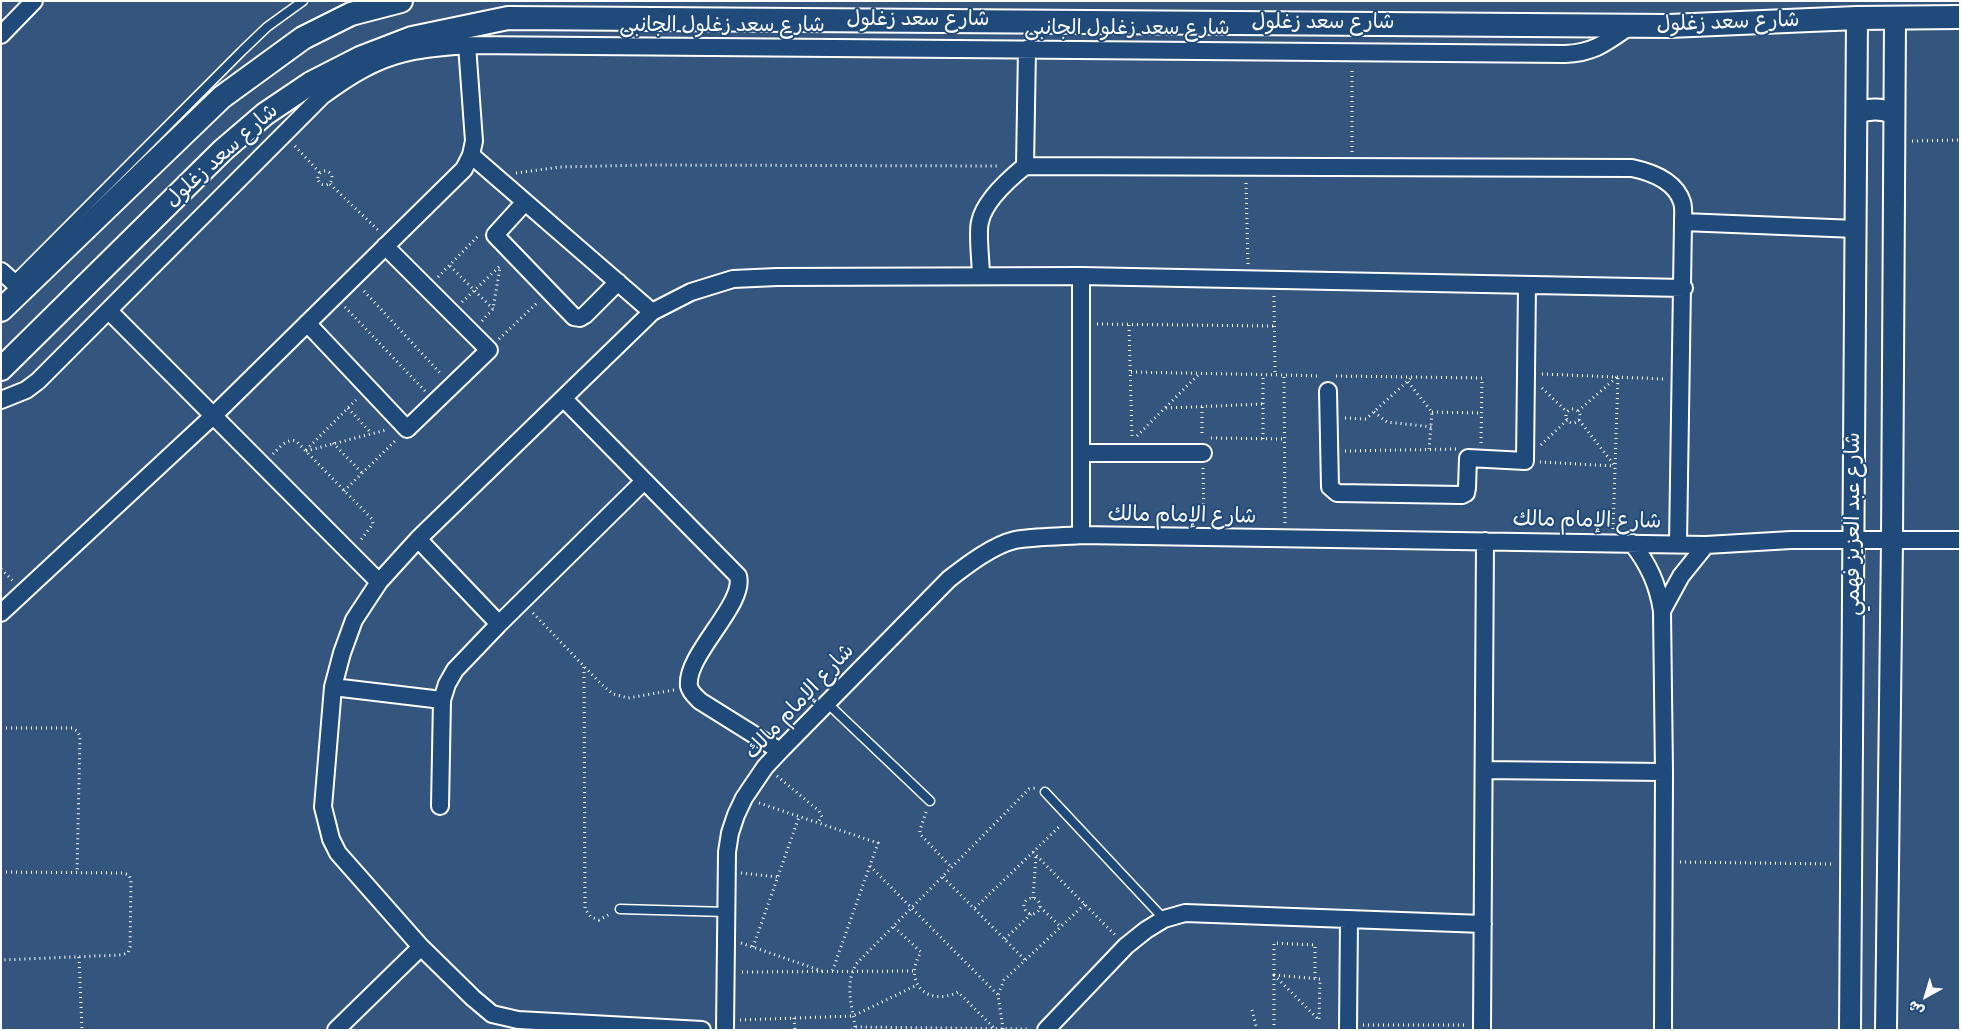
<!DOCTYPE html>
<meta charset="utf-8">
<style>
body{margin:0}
#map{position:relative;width:1961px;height:1031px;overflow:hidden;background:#34557e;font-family:Itim,"Playpen Sans Arabic",sans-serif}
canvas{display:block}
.frame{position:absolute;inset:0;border:2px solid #fff;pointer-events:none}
.north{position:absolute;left:1901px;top:971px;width:50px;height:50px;-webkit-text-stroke:4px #1f4a7a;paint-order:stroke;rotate:219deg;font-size:14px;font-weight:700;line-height:20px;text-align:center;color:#fff}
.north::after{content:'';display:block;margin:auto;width:18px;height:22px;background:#fff;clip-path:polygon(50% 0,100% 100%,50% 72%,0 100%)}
</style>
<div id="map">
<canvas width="1961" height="1031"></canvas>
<div class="frame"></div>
<div class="north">ش</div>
</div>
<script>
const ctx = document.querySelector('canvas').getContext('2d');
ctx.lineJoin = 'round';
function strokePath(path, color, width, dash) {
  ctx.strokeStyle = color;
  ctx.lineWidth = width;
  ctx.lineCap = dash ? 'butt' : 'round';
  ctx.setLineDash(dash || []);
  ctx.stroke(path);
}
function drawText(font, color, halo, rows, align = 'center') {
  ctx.font = font + ' Itim,"Playpen Sans Arabic",sans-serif';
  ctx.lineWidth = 4;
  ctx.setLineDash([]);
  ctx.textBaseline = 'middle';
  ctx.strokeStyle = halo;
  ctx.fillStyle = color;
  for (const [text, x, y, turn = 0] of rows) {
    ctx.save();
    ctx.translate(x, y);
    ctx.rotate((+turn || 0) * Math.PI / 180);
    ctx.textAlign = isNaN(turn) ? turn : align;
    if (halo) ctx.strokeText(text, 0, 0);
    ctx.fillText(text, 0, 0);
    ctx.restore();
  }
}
const path = new Path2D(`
 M1912 141 1960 140
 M295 146 320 173
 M1352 152V68
 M318 178a7 7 0 1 1 14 0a7 7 0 1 1-14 0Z
 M516 173 560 167 644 165 999 166
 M1246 183 1248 265
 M330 184 378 230
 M450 266 493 309
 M438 277 479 235
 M364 291 441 374
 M1274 296 1275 375
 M462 302 500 266 499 265
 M345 307 425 391
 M482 321 493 309 500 267
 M1097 324 1274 326
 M1129 325 1132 437
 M499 339 538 302
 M1131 372 1284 375
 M1542 374 1665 379
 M1336 376 1482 378 1481 443
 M1408 382 1432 412 1429 449
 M1542 388 1567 412
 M1202 407V436
 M348 408 371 433
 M1166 408 1263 404
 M1566 416a7 7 0 1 1 14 0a7 7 0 1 1-14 0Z
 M1578 411 1617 377
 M1374 412 1387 422 1432 427
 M1432 412 1481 413
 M1345 418 1366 419 1412 377
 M1579 420 1615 466
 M1137 436 1200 373
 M1211 438 1284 439
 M1263 439V375
 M333 443 362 473
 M1541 445 1567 420
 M306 450 356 400
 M306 451 386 430
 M1345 451 1456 449
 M273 454C279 448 287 438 296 441L372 519 373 524 360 541
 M1540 462 1615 466
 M1203 468 1204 521
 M344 491 396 440
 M1285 523 1284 375 1320 376
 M1613 529 1618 377
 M1 569 13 581
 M533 613 601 684 613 694 628 698 674 690
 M584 667 585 909 591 917 599 920 610 914
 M1 728H72L77 731 80 736 77 872
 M777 776 819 811 822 817 818 822
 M759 803 878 843 832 972
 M926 812 920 830V834L952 868
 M1033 852 1115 935
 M1680 862 1833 864
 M870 866 998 995
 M1 872 123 873 129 875 131 880 130 947 128 953 121 955 1 960
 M741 873 778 877
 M943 877 1025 960
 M1033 898 1036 856
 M1024 906a8 8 0 1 1 16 0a8 8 0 1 1-16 0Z
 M1040 907 1061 927
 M975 908 1061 825
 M894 927 921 952C902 983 928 1007 958 992L994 1028
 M1005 939 1031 914
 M741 943 822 971
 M753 947 799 817
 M79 957 82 1030
 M742 972 914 971
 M1274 975 1320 979 1319 1020Z
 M1252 1010 1257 1030
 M794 1018 795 1030
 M740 1020 853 1016 917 985
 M1363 1025H1467
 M855 1027C852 1005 844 983 857 963L1029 789 1035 788
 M1003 1029 998 995 1004 980 1085 904
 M852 1030 855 1027 1030 1029
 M1274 1030V943L1315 945V978`);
const service = new Path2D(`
 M12 282 242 51 267 27 303 1
 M826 702 930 801
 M1045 792 1164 919
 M620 909 727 912`);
const minor = new Path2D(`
 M1 35 34 1
 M471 155 652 312
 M1025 166 1027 49
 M525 202 495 235 574 317 580 318 585 315 618 282
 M1683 222 1856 229
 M1 271 22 290
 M981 276C981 263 977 233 980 222 984 201 1009 179 1025 166L1632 168C1651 172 1675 180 1682 202 1684 208 1683 216 1683 222L1678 544
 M109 311 379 582
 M307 323 407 429 489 350 385 246
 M1328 391 1330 487 1337 493 1462 495 1466 493 1467 488 1468 458 1525 461 1527 285
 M564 399 738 576C746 604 685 655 689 686 690 692 696 697 700 701L780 751
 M1 400 26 390 38 381 322 96C348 77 374 60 405 53 425 48 446 47 467 45L1565 54C1594 53 1607 42 1630 26
 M1081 453H1203
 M1081 535V276
 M418 539 499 624
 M1632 543C1649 565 1658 585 1662 611L1664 772 1663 1030
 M1662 611 1681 576 1706 545
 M1 613 213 416 464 169 471 155 474 141 467 45
 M333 687 442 700
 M1484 770 1664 772
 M440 806 442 700 447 684 455 670 499 624 644 481
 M336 1030 421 947
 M702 1030 518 1020 492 1014 473 998 421 947 338 853 331 839 323 807 333 687 342 653 354 620 379 582 418 539 652 312 691 292 733 279 777 277 1081 276 1684 288
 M725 1030 727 852 730 833 736 815 744 798 765 767 780 751 949 579C967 565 993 545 1015 540 1036 536 1060 537 1081 535L1706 545 1791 540H1960
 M1046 1030 1126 946 1146 930 1164 919 1185 913 1483 924
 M1348 1030 1349 919
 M1482 1030 1485 541`);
const tertiary = new Path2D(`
 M1857 113C1870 108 1882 108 1894 114
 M1850 1030 1857 18
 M1886 1030 1892 540 1895 18`);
const secondary = new Path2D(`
 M1 310 222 97 303 38 351 14 401 1
 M1 369 223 150 265 114 311 83 360 58 412 38 508 18 1669 26 1857 18 1960 17`);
const streetNames = [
 ["شارع سعد زغلول",918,20],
 ["شارع سعد زغلول",1323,23],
 ["شارع سعد زغلول",1728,23,-2],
 ["شارع سعد زغلول الجانبى",722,26],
 ["شارع سعد زغلول الجانبى",1127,29],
 ["شارع سعد زغلول",222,156,-42],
 ["شارع الإمام مالك",1182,516,1],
 ["شارع الإمام مالك",1587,521,1],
 ["شارع عبد العزيز فهمي",1854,524,-90],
 ["شارع الإمام مالك",800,702,-47]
];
strokePath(service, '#fff', 11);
strokePath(minor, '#fff', 20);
strokePath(tertiary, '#fff', 24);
strokePath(secondary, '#fff', 26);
strokePath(path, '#fff', 3, [1, 4]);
strokePath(service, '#1f4a7a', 8);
strokePath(minor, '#1f4a7a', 16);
strokePath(tertiary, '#1f4a7a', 20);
strokePath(secondary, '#1f4a7a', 22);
drawText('21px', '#fff', '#1f4a7a', streetNames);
</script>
